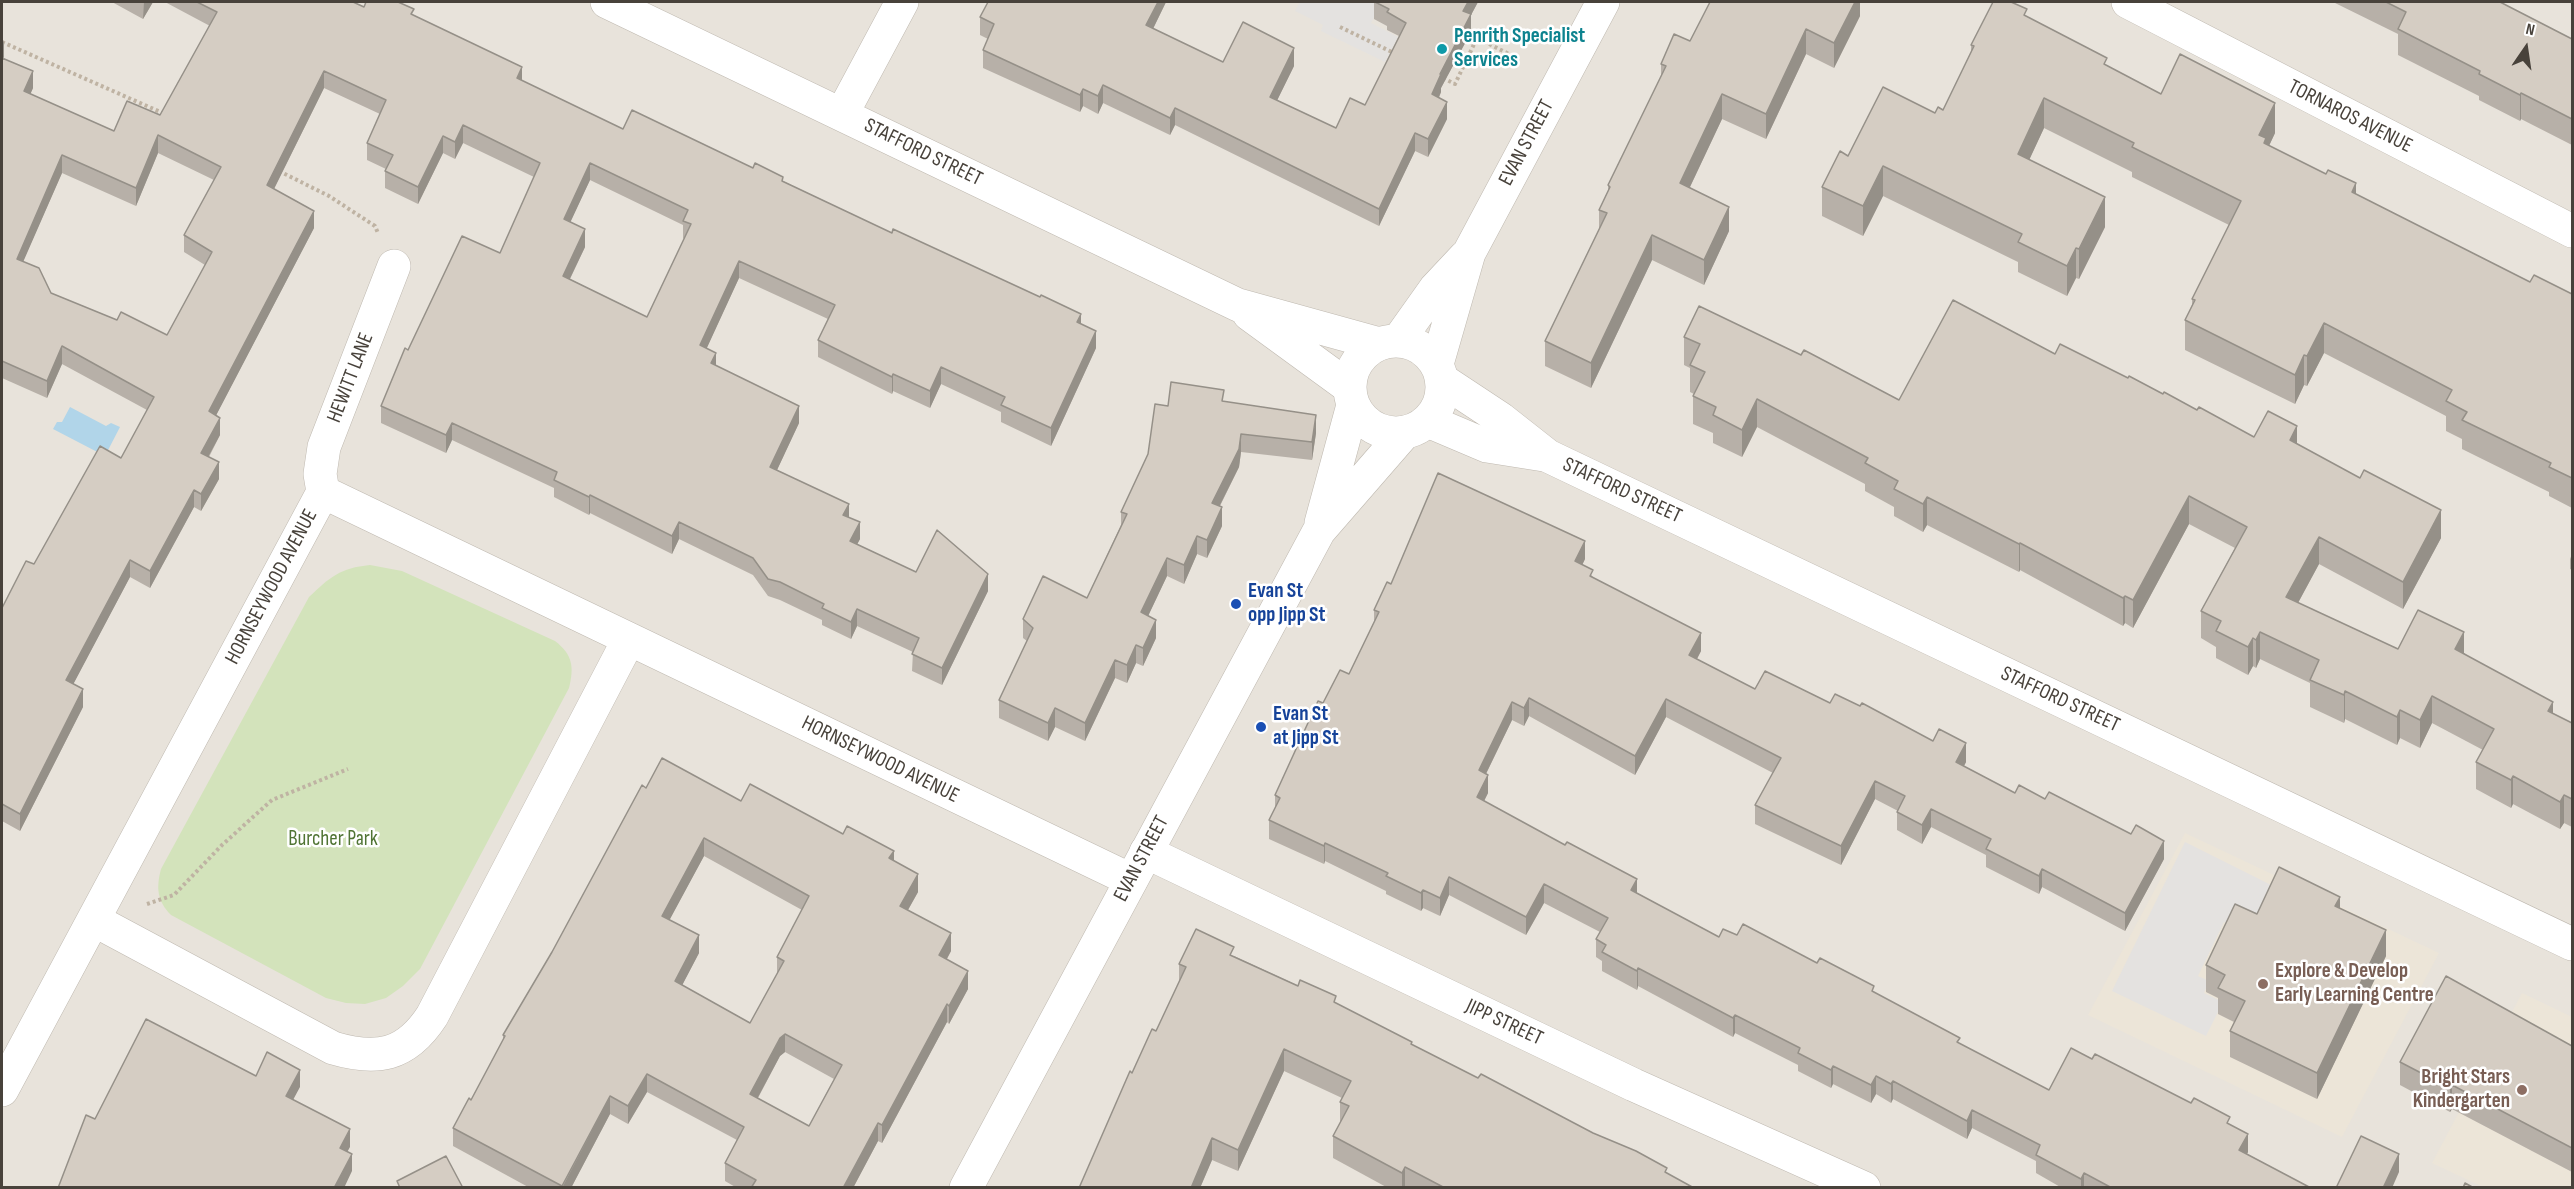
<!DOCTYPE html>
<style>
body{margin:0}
#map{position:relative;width:2574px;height:1189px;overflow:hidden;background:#f4f1ec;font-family:"Sofia Sans Condensed",sans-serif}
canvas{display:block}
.frame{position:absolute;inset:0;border:3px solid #48423b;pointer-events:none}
.north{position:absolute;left:2496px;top:18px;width:60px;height:60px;-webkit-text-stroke:4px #fff;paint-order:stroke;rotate:13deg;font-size:16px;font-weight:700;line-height:24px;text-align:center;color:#48423b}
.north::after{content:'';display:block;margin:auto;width:21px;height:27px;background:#48423b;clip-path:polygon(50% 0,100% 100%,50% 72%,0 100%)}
</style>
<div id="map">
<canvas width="2574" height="1189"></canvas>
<div class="frame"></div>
<div class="north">N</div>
</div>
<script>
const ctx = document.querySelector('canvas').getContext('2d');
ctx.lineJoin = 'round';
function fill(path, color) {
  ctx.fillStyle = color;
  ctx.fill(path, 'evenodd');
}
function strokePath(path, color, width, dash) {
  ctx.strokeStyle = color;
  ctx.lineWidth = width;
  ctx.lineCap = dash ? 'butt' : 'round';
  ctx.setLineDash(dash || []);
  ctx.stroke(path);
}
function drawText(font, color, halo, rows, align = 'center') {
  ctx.font = font + ' "Sofia Sans Condensed",sans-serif';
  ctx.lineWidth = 5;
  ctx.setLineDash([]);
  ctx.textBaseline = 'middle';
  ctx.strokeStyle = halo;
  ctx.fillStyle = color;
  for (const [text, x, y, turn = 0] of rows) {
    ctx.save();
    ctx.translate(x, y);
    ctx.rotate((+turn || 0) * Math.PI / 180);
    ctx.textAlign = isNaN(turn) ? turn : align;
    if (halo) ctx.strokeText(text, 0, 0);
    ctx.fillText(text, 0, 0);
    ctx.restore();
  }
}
const residential = new Path2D(`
 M2 2H2572V1187L2 1188Z`);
const education = new Path2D(`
 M2185 833 2439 953 2342 1137 2088 1015Z
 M2522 993 2572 1017V1187H2483L2432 1163Z`);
const green = new Path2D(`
 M370 565 402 571 555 641C573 655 574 667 569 688L420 969 403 986 386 998 365 1004 346 1003 326 998 171 915C157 901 156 888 161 869L309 597C330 577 340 568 370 565Z`);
const parking = new Path2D(`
 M1300 2H1382L1371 23 1398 37 1385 62 1321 31 1323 25 1295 11Z
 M2185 842 2279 889 2256 937 2224 922 2198 976 2209 981 2204 993 2223 1002 2206 1036 2112 991Z`);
const water = new Path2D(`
 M70 407 106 426 111 423 120 427 105 456 53 429 57 422H62Z`);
const path = new Path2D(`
 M1340 27 1396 54
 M2 42 165 114
 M1443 78 1455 84 1477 38 1513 56
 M279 171 329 196 375 226 378 233
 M147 904 174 895 222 845 272 800 348 769`);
const minor = new Path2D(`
 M607 2 1238 305 1379 344
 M2128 2 2572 231
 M842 114 902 2
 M1249 314 1349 387
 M1442 380 1501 419 1548 456 2572 944
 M1428 421 1487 446 1544 455
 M323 492 320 474 324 447 394 266
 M1146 852 1634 1085 1864 1188
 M94 920 333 1048C377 1061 406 1056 432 1016L629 639
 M2 1090 323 492 1131 880`);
const tertiary = new Path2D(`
 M1350 387a46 46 0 1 1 92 0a46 46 0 1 1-92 0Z
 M1398 341 1435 289 1465 257
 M1437 364 1469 253 1603 2
 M1321 523 1353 405
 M966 1188 1319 531 1405 432`);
const wall = new Path2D(`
 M112 2H153L143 19Z
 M165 2H353L364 7 414 15 522 81 623 129 753 168 783 181 1081 324 1096 348 1051 446 1001 422V412L941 384 930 408 893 391 892 394 818 357V340L828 319 739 278 706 349 716 365 799 423 777 470 849 517 860 539 857 544 916 572 988 591 942 685 912 671 913 652 857 626 851 639 822 625V620L780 600 768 596 753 575 679 539 672 554 590 513 589 515 554 497V488L452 440 446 453 381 423V406L408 350 500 253 534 177 463 143 455 159 443 153 418 204 385 188V171L386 169 367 160V143L380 114 324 88 274 189 314 228 216 415 220 435 209 457 219 479 201 511 194 507 150 588 130 577 73 684 83 707 20 831 2 821V608L34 564 121 458 147 410 62 364 47 398 2 378V39L3 58 33 88 30 94 114 131 160 115 210 26ZM158 153 214 180 184 235V252L205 265 167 335 117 320 51 293 23 261 62 173 136 206ZM590 180 683 225V238L684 239 647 317 570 279 585 247 570 222Z
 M1166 2 1153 29 1223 62 1294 66 1277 100 1336 128 1365 105 1399 36 1387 30V26L1374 19V2H1478L1471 15V32L1441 88V92L1439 98 1447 119 1428 157 1415 151 1379 226 1175 125 1170 135 1103 103 1098 114 1083 106 1080 112 983 68V50L988 39 980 35V17Z
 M1860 2V16L1834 68 1806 54 1766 139 1722 119 1690 187 1729 231 1704 285 1652 260 1591 388 1545 366V341L1599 229V210L1608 191V185L1661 77V64L1690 41Z
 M2333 2H2500L2572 39V145L2521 119 2520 121 2479 100V96L2398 55V34Z
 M2027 17 2107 66 2161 94 2275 133 2269 146 2356 194 2530 282 2572 294V508L2549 496V492L2462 449V439L2446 431V416L2324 353 2307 386 2304 385 2295 404 2185 350V320L2192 305V299L2229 225 2132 177V172L2044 128 2029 160 2105 227 2079 279 2076 278 2067 296 2018 272V262L1883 196 1863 236 1822 216V187L1848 156 1943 110 1971 52V45Z
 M1684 337 1801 355 1899 400 2055 354 2128 378 2197 410 2254 437 2297 444 2441 538 2403 609 2319 564 2298 603 2398 649 2464 653 2553 713 2572 723V827L2564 823 2560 829 2513 804 2511 808 2476 789V762L2483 750 2432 723 2420 748 2400 738 2397 745 2345 719 2344 723 2310 707V683L2260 659 2256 668 2253 666 2248 675 2216 658V647L2201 638V611L2235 548 2189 524 2133 628 2125 623 2123 626 2020 570 2019 572 1927 525 1923 532 1894 516V507L1865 491V484L1757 427 1742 457 1713 443V433L1693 424V396L1694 394 1690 392V368L1684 365Z
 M1224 401 1316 433 1312 460 1241 452 1239 467 1220 506 1222 526 1207 558 1197 554 1184 584 1167 576 1148 616 1156 638 1143 666 1136 663 1127 683 1115 678 1085 741 1055 727 1048 741 999 718V700L1027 641 1023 638V619L1087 598 1121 525V512L1148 454 1168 406Z
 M2572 554V570L2570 569V559Z
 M1585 559 1582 565 1593 577 1701 651 1697 659 1755 689 1830 703 1966 762 1964 766 2015 793 2164 859 2125 931 2042 887 2039 894 1986 867V855L1931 827 1922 844 1897 830V812L1898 811 1875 799 1841 865 1755 824V805L1773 773 1666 717 1635 775 1529 716 1524 726 1512 720 1486 774 1488 793 1484 801 1637 893 1719 937 1737 935 1874 992 1960 1044 2049 1090 2092 1059 2230 1125 2248 1152 2247 1154 2311 1188H2062L2036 1173V1161L1972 1128 1967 1139 1893 1099 1891 1103 1876 1094 1871 1103 1833 1084 1831 1088 1798 1071V1065L1735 1033 1733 1037 1638 986 1637 990 1602 971V961L1596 957V939L1600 932 1544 903 1526 935 1449 895 1440 916 1423 908 1421 911 1386 894V891L1325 861 1324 864 1269 839V820L1275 808V795L1323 703 1349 674 1374 622V610L1391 584Z
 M646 788 741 801 843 834 894 861 918 892 908 910 951 951 947 959 968 989 949 1024 947 1022 882 1143 878 1141 853 1188H737L725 1181V1163L737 1140 647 1092 628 1124 610 1114 571 1188H530L453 1146V1128L471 1100 503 1040V1035L552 952ZM704 856 802 910 777 957V975L750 1023 682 985 699 953 669 920ZM785 1052 834 1079 809 1126 758 1098 780 1056Z
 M2340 908 2386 956 2317 1099 2230 1057V1031L2234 1022 2218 1014V998L2206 992V965L2257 914Z
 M1234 956 1336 1003 1412 1045 1694 1188H1388L1333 1158V1136L1340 1123V1102L1342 1098 1284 1071 1238 1171 1212 1160 1200 1188H1079L1132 1073 1156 1031 1179 982V964Z
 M2572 1046V1172L2452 1109 2450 1112 2400 1085V1062Z`);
const shadedWall = new Path2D(`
 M144 2H153L143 19Z
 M1158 2H1166L1146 43V25Z
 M1468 2H1478L1471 15V32L1441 88V92L1432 112V94L1463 11Z
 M1855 2H1860V16L1834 68V43Z
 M1806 29V54L1766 139V114Z
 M4 40V57L2 62V45Z
 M1294 48V66L1270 115V97Z
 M522 67V85L517 78Z
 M33 71V88L24 109V91Z
 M324 71V88L267 203V185Z
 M1103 85V103L1098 114V96Z
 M1083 89V106L1080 112V95Z
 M2521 93V119L2520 121V95Z
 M1722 94V119L1680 208V183Z
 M2044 98V128L2018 184V154Z
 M1447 102V119L1428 157V139Z
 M2275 103V133L2266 152 2259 135Z
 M1175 108V125L1170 135V118Z
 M463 125V143L455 159V142Z
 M1415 133V151L1379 226V209Z
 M158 135V153L136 206V188Z
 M443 136V153L418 204V187Z
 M62 155V173L17 276V259Z
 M590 163V180L564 236V219Z
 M1883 166V196L1863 236V206Z
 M2356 183V213L2352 192Z
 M2105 197V227L2079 279V249Z
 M1729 207V231L1704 285V260Z
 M314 211V228L209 429V411Z
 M585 229V247L563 293V276Z
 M1652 235V260L1591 388V363Z
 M2076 248V278L2067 296V266Z
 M739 261V278L700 363V345Z
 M1081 314V331L1077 322Z
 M2324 323V353L2307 386V356Z
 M1096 331V348L1051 446V428Z
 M62 346V364L47 398V381Z
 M716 353V370L711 363Z
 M2304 355V385L2295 404V375Z
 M941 367V384L930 408V391Z
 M893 374V391L892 394V377Z
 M1757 399V427L1742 457V430Z
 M799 406V423L770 485V467Z
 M1316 415V433L1312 460V442Z
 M220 418V435L201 470V453Z
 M452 423V440L446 453V435Z
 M2297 426V454L2290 440Z
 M1241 434V452L1239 467 1212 521V503Z
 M219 462V479L201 511V494Z
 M194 490V507L150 588V571Z
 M590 495V513L589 515V497Z
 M2189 496V524L2133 628V600Z
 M1927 497V525L1923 532V504Z
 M849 504V521L843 515Z
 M1222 507V526L1207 558V540Z
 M2441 510V538L2403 609V582Z
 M679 522V539L672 554V536Z
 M860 522V539L850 558V541Z
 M1197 536V554L1184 584V565Z
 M2319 537V564L2286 625V597Z
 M1585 541V559L1575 580V561Z
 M2020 543V570L2019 572V544Z
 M1167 558V576L1141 631V612Z
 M130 560V577L66 698V680Z
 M988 574V591L942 685V668Z
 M2125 596V623L2123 626V598Z
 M857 609V626L851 639V622Z
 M1156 620V638L1143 666V648Z
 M2260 632V659L2256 668V640Z
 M2464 632V660L2455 649Z
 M1701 633V651L1689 674V655Z
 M2253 638V666L2248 675V647Z
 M1136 645V663L1127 683V665Z
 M1115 660V678L1085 741V723Z
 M83 689V707L20 831V814Z
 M2345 691V719L2344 723V695Z
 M2432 696V723L2420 748V720Z
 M1529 698V716L1524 726V708Z
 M1666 699V717L1635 775V756Z
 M1512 702V720L1479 788V770Z
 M2553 702V730L2548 711Z
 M1055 708V727L1048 741V723Z
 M2400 710V738L2397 745V717Z
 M1966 743V762L1956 781V762Z
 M1488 775V793L1477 815V797Z
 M2513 776V804L2511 808V780Z
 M1875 781V799L1841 865V846Z
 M2564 795V823L2560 829V802Z
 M1931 809V827L1922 844V825Z
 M704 838V856L662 934V916Z
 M2164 841V859L2125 931V913Z
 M1325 843V861L1324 864V846Z
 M894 851V869L889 858Z
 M2042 869V887L2039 894V876Z
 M918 874V892L900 924V906Z
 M1449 877V895L1440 916V898Z
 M1637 879V897L1631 890Z
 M1544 884V903L1526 935V917Z
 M1423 890V908L1421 911V893Z
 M2340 897V923L2335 906Z
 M2386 930V956L2317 1099V1073Z
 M951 933V951L939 973V955Z
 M699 935V953L675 999V981Z
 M1638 968V986L1637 990V971Z
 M968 971V989L949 1024V1006Z
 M947 1004V1022L882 1143V1125Z
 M1735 1015V1033L1733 1037V1018Z
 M785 1034V1052L780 1056 750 1112V1094L780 1038Z
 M1284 1049V1071L1238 1171V1150Z
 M1833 1066V1084L1831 1088V1070Z
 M300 1070V1087L286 1113V1096Z
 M647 1074V1092L628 1124V1106Z
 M1876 1076V1094L1871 1103V1085Z
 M1893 1081V1099L1891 1103V1084Z
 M2452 1085V1109L2450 1112V1088Z
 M610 1096V1114L571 1188H562Z
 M1972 1110V1128L1967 1139V1121Z
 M878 1123V1141L853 1188H843Z
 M350 1129V1147L340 1165V1148Z
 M2248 1134V1152L2239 1168V1150Z
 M1212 1138V1160L1200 1188H1191Z
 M352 1154V1171L344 1188H334Z
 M2399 1154V1172L2392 1188H2383Z
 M1405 1167V1188H1402V1173Z
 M2084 1173V1188H2081V1179Z`);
const building = new Path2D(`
 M197 2H353L364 7 366 2H398L414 9 411 14 522 67 517 78 623 129 632 110 753 168 755 163 783 177 782 181 892 233 893 229 1040 297 1041 295 1081 314 1077 322 1096 331 1051 428 1001 405 1005 397 941 367 930 391 893 374 892 377 818 340 835 305 739 261 700 345 716 353 711 363 799 406 770 467 849 504 843 515 860 522 850 541 916 572 937 530 988 574 942 668 912 654 919 638 857 609 851 622 822 608 824 604 780 582 768 579 753 558 679 522 672 536 590 495 589 497 554 480 557 472 452 423 446 435 381 406 405 348 408 350 462 236 500 253 540 163 463 125 455 142 443 136 418 187 385 171 393 155 367 143 386 100 324 71 267 185 314 211 209 411 220 418 201 453 219 462 201 494 194 490 150 571 130 560 66 680 83 689 20 814 2 804V608L26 561 34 564 100 446 121 458 154 397 62 346 47 381 2 361V363V58L33 71 24 91 114 131 127 101 160 115 217 12ZM158 135 221 167 184 235 212 252 167 335 121 312 117 320 51 293 39 268 17 259 62 155 136 188ZM590 163 688 210 683 221 691 224 647 317 563 276 585 229 564 219Z
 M988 2H1158L1146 25 1223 62 1243 22 1294 48 1270 97 1336 128 1350 98 1365 105 1406 23 1387 12 1389 9 1375 2H1468L1463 11 1471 14 1440 74H1441L1432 94 1447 102 1428 139 1415 133 1379 209 1175 108 1170 118 1103 85 1098 96 1083 89 1080 95 983 50 994 24 980 17Z
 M1710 2H1855L1834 43 1806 29 1766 114 1722 94 1680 183 1729 207 1704 260 1652 235 1591 363 1545 341 1607 213 1599 210 1610 187 1608 185 1666 66 1661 64 1674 34 1690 41Z
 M1993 2H2011L2027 9 2024 15 2107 58 2104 64 2161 94 2180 54 2275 103 2259 135 2266 138 2264 143 2326 174 2328 170 2356 183 2352 192 2530 282 2534 275 2572 294V478L2549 467 2551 463 2462 420 2467 412 2446 401 2452 390 2324 323 2307 356 2304 355 2295 375 2185 320 2195 300 2192 299 2241 201 2132 147 2134 143 2044 98 2018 154 2105 197 2079 249 2076 248 2067 266 2018 242 2022 234 1883 166 1863 206 1822 187 1840 151 1848 156 1883 87 1935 113 1938 107 1943 110 1974 46 1971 45Z
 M2386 2H2500L2572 39V119L2521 93 2520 95 2479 74 2480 71 2398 29 2406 12Z
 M1953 300 2055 354 2060 344 2128 378 2129 376 2163 394 2164 392 2197 410 2199 407 2254 437 2268 411 2297 426 2290 440 2360 478 2364 470 2441 510 2403 582 2319 537 2286 597 2398 649 2418 610 2464 632 2455 649 2553 702 2548 711 2572 723V799L2564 795 2560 802 2513 776 2511 780 2476 762 2494 729 2432 696 2420 720 2400 710 2397 717 2345 691 2344 695 2310 680 2319 660 2260 632 2256 640 2253 638 2248 647 2216 631 2221 621 2201 611 2247 527 2189 496 2133 600 2125 596 2123 598 2020 543 2019 544 1927 497 1923 504 1894 489 1898 481 1865 463 1868 458 1757 399 1742 430 1713 415 1716 407 1693 396 1705 372 1690 365 1700 344 1684 337 1699 306 1801 355 1804 350 1899 400Z
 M1171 382 1224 390 1222 401 1316 415 1312 442 1241 434 1239 449 1212 503 1222 507 1207 540 1197 536 1184 565 1167 558 1141 612 1156 620 1143 648 1136 645 1127 665 1115 660 1085 723 1055 708 1048 723 999 700 1033 628 1023 619 1043 576 1087 598 1127 514 1121 512 1148 454 1155 404 1168 406Z
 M1438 473 1585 541 1575 561 1593 570 1590 576 1701 633 1689 655 1755 689 1765 671 1830 703 1835 694 1860 706 1862 703 1933 741 1939 729 1966 743 1956 762 2015 793 2019 785 2045 799 2049 792 2131 834 2136 825 2164 841 2125 913 2042 869 2039 876 1986 849 1991 839 1931 809 1922 825 1897 812 1905 796 1875 781 1841 846 1755 805 1781 758 1666 699 1635 756 1529 698 1524 708 1512 702 1479 770 1488 775 1477 797 1565 845 1567 842 1637 879 1631 890 1719 937 1723 929 1737 935 1743 924 1817 963 1820 958 1874 986 1872 991 1960 1038 1957 1042 2049 1090 2071 1048 2092 1059 2095 1054 2191 1103 2194 1098 2230 1117 2227 1123 2248 1134 2239 1150 2311 1188H2112L2084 1173 2081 1179 2036 1155 2040 1145 1972 1110 1967 1121 1893 1081 1891 1084 1876 1076 1871 1085 1833 1066 1831 1070 1798 1053 1800 1048 1735 1015 1733 1018 1638 968 1637 971 1602 952 1606 945 1596 939 1608 918 1544 884 1526 917 1449 877 1440 898 1423 890 1421 893 1386 876 1388 873 1325 843 1324 846 1269 820 1280 798 1275 795 1318 701 1323 703 1340 670 1349 674 1379 612 1374 610 1387 582 1391 584Z
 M662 758 741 801 750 784 843 834 847 826 894 851 889 858 918 874 900 906 951 933 939 955 968 971 949 1006 947 1004 882 1125 878 1123 843 1188H751L756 1180 725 1163 744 1127 647 1074 628 1106 610 1096 562 1186 453 1128 469 1098 471 1100 505 1036 503 1035 552 952 642 785 646 788ZM704 838 809 896 777 957 784 961 750 1023 675 981 699 935 662 916ZM785 1034 842 1065 809 1126 750 1094 780 1038Z
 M2279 867 2340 897 2335 906 2386 930 2317 1073 2230 1031 2245 1001 2218 988 2225 975 2206 965 2235 904 2257 914Z
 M1196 929 1234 947 1230 955 1298 986 1300 980 1336 996 1334 1002 1412 1042 1411 1044 1478 1078 1481 1074 1593 1133 1636 1151 1667 1168 1665 1172 1694 1188H1445L1405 1167 1402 1173 1333 1136 1349 1106 1340 1102 1351 1081 1284 1049 1238 1150 1212 1138 1191 1188H1079L1130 1071 1132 1073 1152 1029 1156 1031 1186 967 1179 964Z
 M2446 976 2572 1046V1148L2452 1085 2450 1088 2400 1062Z
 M146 1019 256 1076 267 1052 300 1070 286 1096 350 1129 340 1148 352 1154 334 1188H58L86 1115 95 1119Z
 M2361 1136 2399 1154 2383 1188H2336Z
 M446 1156 463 1188H400L397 1181Z
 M2465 1183 2474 1188H2463Z`);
const markers = [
 [1442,49,6,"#0f9aa8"],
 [1236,604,6,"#1a4fb4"],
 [1261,727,6,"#1a4fb4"],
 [2263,984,6,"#8d6e63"],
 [2522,1090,6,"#8d6e63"]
];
const cultureNames = [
 ["Penrith Specialist",1454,37],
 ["Services",1454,61]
];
const streetNames = [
 ["TORNAROS AVENUE",2350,117,27],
 ["EVAN STREET",1527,143,-62],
 ["STAFFORD STREET",923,153,26],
 ["HEWITT LANE",351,378,-69],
 ["STAFFORD STREET",1622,491,25],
 ["HORNSEYWOOD AVENUE",272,587,-62],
 ["STAFFORD STREET",2060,700,25],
 ["HORNSEYWOOD AVENUE",880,760,26],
 ["EVAN STREET",1142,859,-62],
 ["JIPP STREET",1504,1023,25]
];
const transitNames = [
 ["Evan St",1248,592],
 ["opp Jipp St",1248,616],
 ["Evan St",1273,715],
 ["at Jipp St",1273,739]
];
const parkNames = [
 ["Burcher Park",333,840]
];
const educationNames = [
 ["Explore & Develop",2275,972],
 ["Early Learning Centre",2275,996],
 ["Bright Stars",2510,1078,"right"],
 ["Kindergarten",2510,1102,"right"]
];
fill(residential, '#e8e3db');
fill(education, '#ece5d8');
fill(green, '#d3e3bb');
fill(parking, '#e4e2e0');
fill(water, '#b1d5e9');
strokePath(minor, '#bfb9b0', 34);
strokePath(tertiary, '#bfb9b0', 34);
strokePath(path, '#bfb3a3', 4, [3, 3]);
strokePath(minor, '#fff', 33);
strokePath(tertiary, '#fff', 33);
fill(wall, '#b7b0a8');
fill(shadedWall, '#959088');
fill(building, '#d5cdc3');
strokePath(building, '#959088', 1.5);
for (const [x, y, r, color] of markers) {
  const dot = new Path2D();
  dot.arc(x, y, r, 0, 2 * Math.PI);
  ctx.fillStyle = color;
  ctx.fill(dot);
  strokePath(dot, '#fff', 2);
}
drawText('bold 21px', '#0d838f', '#fff', cultureNames, 'left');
drawText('21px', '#48423b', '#fff', streetNames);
drawText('bold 21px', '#164399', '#fff', transitNames, 'left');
drawText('21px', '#507434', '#fff', parkNames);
drawText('bold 21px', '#785e54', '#fff', educationNames, 'left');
</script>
